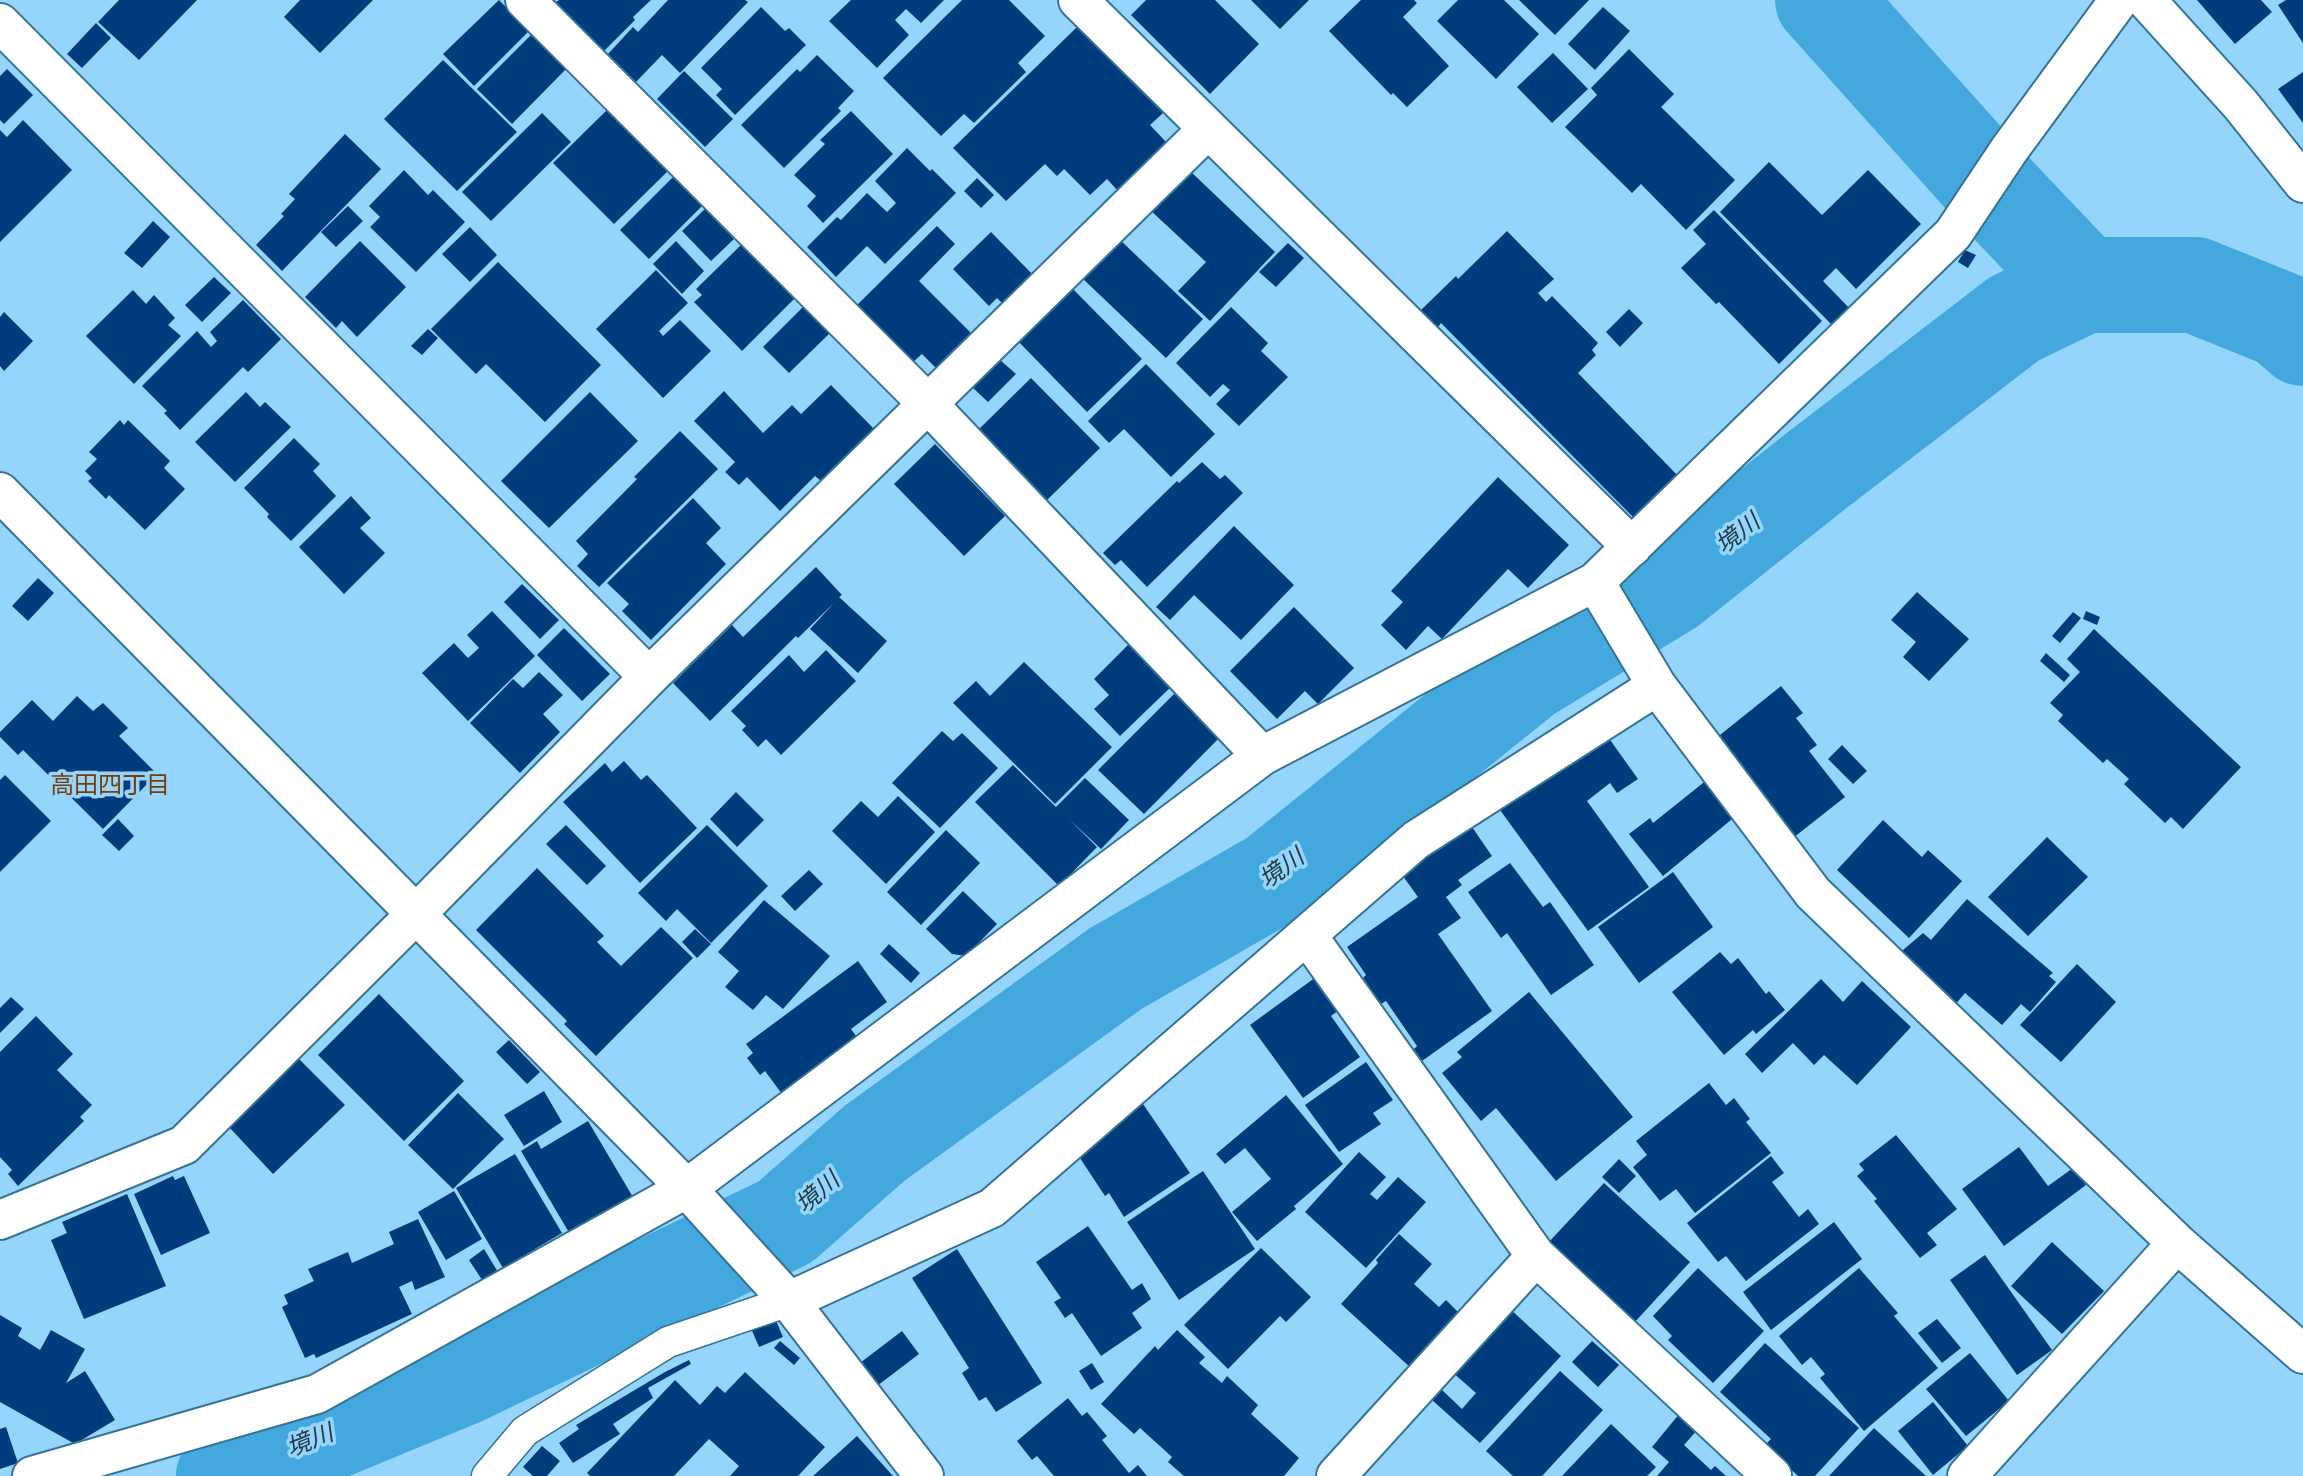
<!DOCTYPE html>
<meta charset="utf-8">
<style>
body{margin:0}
canvas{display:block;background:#95d5fb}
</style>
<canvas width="2303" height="1476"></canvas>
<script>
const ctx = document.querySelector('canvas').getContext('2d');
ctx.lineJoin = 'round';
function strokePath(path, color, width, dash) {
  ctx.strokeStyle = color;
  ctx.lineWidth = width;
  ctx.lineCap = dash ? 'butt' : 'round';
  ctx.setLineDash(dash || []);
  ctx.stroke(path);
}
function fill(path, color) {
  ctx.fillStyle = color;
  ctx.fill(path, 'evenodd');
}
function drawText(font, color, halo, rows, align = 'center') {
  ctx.font = font + ' Quicksand,"Noto Sans JP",sans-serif';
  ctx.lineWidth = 7;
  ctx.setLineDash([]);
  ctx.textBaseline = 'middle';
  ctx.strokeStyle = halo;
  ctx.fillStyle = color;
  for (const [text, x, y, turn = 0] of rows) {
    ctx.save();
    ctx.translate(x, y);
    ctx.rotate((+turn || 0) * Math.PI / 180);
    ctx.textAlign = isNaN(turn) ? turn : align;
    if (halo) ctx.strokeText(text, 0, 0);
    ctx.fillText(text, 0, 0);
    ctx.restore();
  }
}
const river = new Path2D(`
 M1823 0 1988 184 2084 285
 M224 1476 461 1378 785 1222 875 1143 1115 969 1275 877 1526 675 1670 587 1816 471 2014 319 2084 285H2195L2282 320 2303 338`);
const building = new Path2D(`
 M119 0H197L139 60 98 22Z
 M300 0H373L320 53 284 17Z
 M499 0 529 31 474 86 443 54Z
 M559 0H651L633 17 635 20 604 51 556 2Z
 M668 0H745L748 2 680 73 662 55 636 82 608 54 633 27 638 32Z
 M851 0H944L921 23 906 9 895 20 909 35 877 68 829 21Z
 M962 0H1009L1045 36 1018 63 1026 72 974 123 964 114 941 136 883 78Z
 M1146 0H1215L1259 44 1210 94 1131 15Z
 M1251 0H1309L1280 29Z
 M1361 0H1414L1417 3 1403 17 1449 66 1407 107 1393 93 1391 95 1329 31Z
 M1458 0H1504L1539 34 1496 79 1437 21Z
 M1519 0H1589L1555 35Z
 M2197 0H2261L2272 12 2235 44Z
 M2286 0H2303V43L2278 5Z
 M761 7 785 31 789 28 806 45 735 115 716 95 722 89 701 68Z
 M1603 7 1630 31 1595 70 1568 44Z
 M96 23 111 38 82 68 67 54Z
 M1077 27 1163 113 1150 125 1167 143 1118 191 1107 179 1090 195 1064 169 1057 176 1045 164 1006 201 953 148Z
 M532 34 567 68 512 124 477 89Z
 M1629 49 1674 94 1661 107 1735 180 1686 230 1641 184 1632 193 1565 127 1597 95 1591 88Z
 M1553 53 1588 89 1552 123 1517 87Z
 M817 55 854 91 838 108 841 111 784 168 741 125 797 69 800 72Z
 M443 60 517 132 457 191 384 119Z
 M7 69 33 95 4 124 0 120V76Z
 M684 71 733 119 705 147 657 99Z
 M2303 72V123L2278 89Z
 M608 109 669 170 614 224 553 163Z
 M851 111 893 154 823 223 807 206 816 196 794 175 825 144 820 140Z
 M542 113 571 142 491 221 462 192Z
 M23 120 72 170 0 242V130L7 137Z
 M345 134 381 169 282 271 256 245 284 216 281 214 295 199 289 194Z
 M907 148 930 171 932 169 956 193 885 264 867 246 836 277 807 247 837 217 841 220 867 193 887 212 896 203 875 181Z
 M1769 162 1822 215 1868 170 1921 224 1856 289 1836 268 1823 281 1855 314 1837 330 1720 212Z
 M404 170 428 195 433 190 465 222 416 272 370 227 380 217 369 206Z
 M1189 170 1275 252 1210 321 1178 291 1206 262 1149 209Z
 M674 176 703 205 649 259 620 230Z
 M977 178 994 195 981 208 964 191Z
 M348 206 363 221 336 247 321 232Z
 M705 209 734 239 711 261 682 231Z
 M1714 210 1822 321 1779 364 1719 302 1716 304 1681 268 1706 244 1693 230Z
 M153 221 170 237 142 268 124 253Z
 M937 226 955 244 919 281 971 333 936 368 922 354 912 363 856 306Z
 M470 227 497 255 470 282 442 254Z
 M1507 231 1554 279 1538 293 1546 302 1552 296 1598 343 1592 350 1596 355 1578 373 1683 481 1634 518 1441 323 1438 327 1421 310 1456 276 1458 279Z
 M991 232 1038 280 1009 310 997 298 989 306 953 269Z
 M1117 237 1203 319 1166 358 1081 277Z
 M360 241 406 287 357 337 342 321 336 328 305 297Z
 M676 241 704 271 682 294 653 264Z
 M1288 243 1304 258 1276 287 1259 272Z
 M742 244 795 298 742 351 694 302 702 295 696 289Z
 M1965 250 1976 255 1968 268 1958 262Z
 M498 262 601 365 545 422 486 364 476 374 431 329Z
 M656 270 688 303 659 331 663 336 680 320 711 351 663 398 596 329Z
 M214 277 231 293 202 322 185 305Z
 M1070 286 1142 359 1087 412 1016 339Z
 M133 290 146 304 154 295 175 318 168 325 181 336 134 384 86 336Z
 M243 300 281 339 248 372 243 367 180 430 164 413 167 411 142 386 197 331 211 347 217 341 210 332Z
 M804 306 830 333 789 373 763 347Z
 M1231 307 1268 343 1261 351 1288 377 1239 426 1216 404 1230 390 1223 384 1210 397 1176 363Z
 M1629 309 1643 323 1620 347 1606 332Z
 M4 312 33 341 4 371 0 366V317Z
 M428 329 438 338 422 355 411 346Z
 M999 359 1016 374 988 402 972 387Z
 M1146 364 1215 434 1171 477 1124 429 1109 443 1088 421Z
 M1031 378 1100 448 1045 502 976 432Z
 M831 385 874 429 821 481 815 476 780 511 747 477 739 485 725 472 735 462 694 421 724 391 763 433 792 405 801 414Z
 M246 392 260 407 265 402 291 427 235 482 195 442Z
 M590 392 638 441 549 528 501 481Z
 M120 420 124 425 128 420 170 461 164 468 185 489 145 530 109 495 106 499 88 481 92 478 85 471 97 459 89 452Z
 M680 431 718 469 599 587 577 566 588 554 576 541 637 479 634 477Z
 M294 438 320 464 313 471 336 496 291 541 267 517 269 514 244 488Z
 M935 444 1005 516 964 556 894 484Z
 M1202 462 1220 479 1225 475 1243 493 1147 587 1121 560 1115 565 1103 553 1177 481 1179 483Z
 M1498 477 1569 545 1528 588 1508 569 1442 639 1428 626 1406 650 1381 625 1403 602 1391 591Z
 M351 496 371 518 360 528 385 553 344 594 299 547Z
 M693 498 721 528 706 543 726 564 651 640 622 611 629 604 607 583Z
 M1234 526 1294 585 1241 640 1194 595 1170 620 1156 607Z
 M816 567 842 595 839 597 887 641 858 673 810 629 834 603 798 638 796 636 710 721 673 683 732 625 743 637Z
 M38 578 54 593 28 621 12 606Z
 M522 584 559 620 540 639 504 602Z
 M1917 592 1969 639 1929 681 1903 657 1916 642 1891 620Z
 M1294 607 1354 668 1318 704 1305 691 1277 719 1230 671Z
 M492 611 535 656 468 721 422 673 454 643 468 658 479 648 467 635Z
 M2086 611 2100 617 2097 625 2083 619Z
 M2073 612 2081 618 2060 643 2052 636Z
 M564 628 610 674 582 701 537 655Z
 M2094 629 2241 767 2183 829 2171 817 2165 823 2124 784 2129 779 2107 759 2103 763 2058 721 2063 715 2050 703 2080 672 2067 659Z
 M1133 640 1175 683 1120 736 1094 709 1109 695 1094 679Z
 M826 650 856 681 781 755 766 739 758 747 742 730 746 726 731 711 789 655 804 672Z
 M2046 653 2070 675 2064 682 2040 661Z
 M1024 662 1112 747 1055 804 953 703 976 681 990 696Z
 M539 672 563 695 543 714 560 732 520 773 470 723 513 679 523 688Z
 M1781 686 1803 713 1796 718 1817 745 1809 751 1845 797 1793 838 1715 739Z
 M1178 690 1223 734 1144 814 1098 770Z
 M77 696 93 711 103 703 128 728 119 736 157 774 103 829 23 750 18 755 0 737V732L32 700 53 721Z
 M942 731 953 741 962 733 998 768 940 828 892 783Z
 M1608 737 1638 779 1617 793 1610 783 1587 801 1649 887 1588 931 1500 810 1561 765 1564 769Z
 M1842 745 1867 771 1853 784 1828 759Z
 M624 761 641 780 647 775 697 828 640 883 563 802 605 763 612 772Z
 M1013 765 1056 807 1085 778 1129 820 1101 849 1069 819 1097 847 1059 886 975 802Z
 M5 775 51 821 0 872V780Z
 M1708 779 1737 815 1663 876 1629 834 1650 818 1653 823Z
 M736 792 764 820 737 847 710 819Z
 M898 796 935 832 886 884 832 831 861 801 878 817Z
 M118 819 134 836 119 851 102 835Z
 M1883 820 1922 857 1928 850 1962 881 1909 938 1837 870Z
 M566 825 606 866 587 885 546 844Z
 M707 825 768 886 711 943 677 909 666 921 638 893Z
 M1472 827 1492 856 1458 880 1462 885 1446 897 1461 918 1438 934 1492 1011 1422 1061 1414 1049 1417 1046 1386 1001 1381 1004 1363 978 1366 975 1347 947 1418 897 1400 872 1437 847 1439 850Z
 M946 830 980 863 921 925 887 892Z
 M2047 837 2088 877 2028 936 1988 897Z
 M1510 863 1543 907 1550 902 1594 965 1551 995 1507 933 1501 938 1468 892Z
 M537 868 604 936 597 942 621 966 661 927 693 958 596 1056 564 1024 567 1021 476 930Z
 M809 870 823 884 795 911 781 896Z
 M1673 872 1713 927 1639 983 1598 927Z
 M963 891 997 924 966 956 952 954 926 929Z
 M1967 899 2053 973 2049 976 2056 982 2030 1012 2021 1004 2002 1025 1965 993 1954 1006 1896 956 1923 933 1931 940Z
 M764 900 830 956 783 1009 766 995 753 1010 725 987 739 971 718 952Z
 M695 929 711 944 697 958 682 942Z
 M889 944 920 973 911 983 880 954Z
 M1720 952 1731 964 1738 958 1766 994 1769 991 1785 1010 1756 1034 1753 1030 1724 1055 1672 992Z
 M858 961 887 1002 851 1029 856 1036 846 1044 850 1050 785 1098 765 1071 760 1075 747 1058 753 1053 746 1044Z
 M2077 964 2116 1002 2061 1062 2020 1025Z
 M1316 977 1339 1010 1331 1016 1360 1057 1303 1098 1250 1025Z
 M1821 979 1843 1002 1862 981 1911 1027 1857 1085 1824 1055 1814 1065 1793 1043 1762 1073 1745 1054Z
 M1529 992 1633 1117 1556 1181 1496 1108 1481 1121 1442 1073 1462 1057 1457 1052Z
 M379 994 464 1081 404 1141 318 1055Z
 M11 997 24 1009 0 1033V1008Z
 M36 1016 73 1054 57 1070 92 1105 80 1117 84 1121 18 1186 8 1174 12 1170 0 1157V1052Z
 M509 1040 540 1072 527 1084 496 1052Z
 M298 1058 345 1105 273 1174 228 1126Z
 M1366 1062 1393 1100 1373 1113 1381 1124 1339 1152 1305 1105Z
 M1709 1083 1726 1105 1734 1098 1750 1119 1746 1122 1771 1153 1695 1213 1676 1189 1660 1201 1633 1167 1647 1155 1636 1141Z
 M544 1091 562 1122 524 1146 504 1115Z
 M458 1093 504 1139 453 1189 408 1145Z
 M1286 1095 1343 1164 1294 1206 1296 1209 1257 1241 1232 1212 1271 1179 1245 1148 1225 1164 1216 1154Z
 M1141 1101 1190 1173 1124 1217 1109 1193 1105 1196 1072 1146Z
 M588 1121 637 1204 574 1241 521 1151 537 1141 541 1149Z
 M1896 1135 1957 1209 1927 1233 1937 1245 1920 1258 1874 1201 1877 1199 1857 1176 1864 1170 1859 1164Z
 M2019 1147 2048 1186 2073 1168 2086 1185 2004 1246 1962 1189Z
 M1359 1152 1386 1177 1370 1194 1377 1200 1398 1177 1426 1202 1366 1268 1305 1212Z
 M515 1154 562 1233 503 1268 456 1188Z
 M1771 1156 1784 1173 1772 1182 1799 1217 1808 1209 1819 1224 1746 1281 1726 1256 1718 1262 1687 1223Z
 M1619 1159 1636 1176 1619 1193 1602 1177Z
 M1203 1171 1255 1249 1179 1300 1127 1222Z
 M173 1176 175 1180 184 1176 210 1233 161 1255 134 1194Z
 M1604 1183 1690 1262 1634 1323 1547 1244Z
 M454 1191 482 1239 446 1260 418 1212Z
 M127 1194 166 1286 84 1319 51 1240 67 1233 62 1222Z
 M418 1219 445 1277 415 1290 412 1281 399 1287 412 1314 316 1358 314 1354 305 1358 282 1307 288 1304 284 1295 314 1281 308 1269 348 1252 352 1263 394 1244 389 1232Z
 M1834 1222 1862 1259 1771 1330 1743 1292Z
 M1088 1226 1132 1290 1142 1283 1151 1299 1132 1313 1142 1328 1101 1356 1072 1313 1065 1318 1054 1302 1061 1298 1036 1262Z
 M1399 1234 1432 1264 1414 1284 1439 1307 1446 1300 1461 1315 1412 1369 1341 1304 1378 1263 1376 1260Z
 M2052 1242 2104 1291 2062 1334 2011 1286Z
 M1261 1248 1311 1297 1286 1322 1280 1316 1228 1369 1184 1325Z
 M484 1249 501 1277 486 1286 469 1260Z
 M957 1249 1042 1383 996 1412 986 1397 979 1401 962 1373 969 1368 912 1278Z
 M1985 1255 2052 1350 2017 1375 1950 1280Z
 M1698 1268 1764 1331 1713 1383 1668 1340 1672 1336 1653 1316Z
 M1859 1268 1898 1313 1894 1316 1938 1368 1864 1431 1820 1378 1825 1374 1811 1357 1802 1365 1779 1336Z
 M1509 1308 1561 1356 1480 1443 1432 1400 1442 1390 1462 1409 1476 1393 1451 1371Z
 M0 1315 22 1328 18 1336 40 1350 51 1330 85 1349 66 1383 85 1371 115 1420 75 1444 0 1402Z
 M774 1316 783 1337 759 1347 750 1326Z
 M1937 1319 1961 1348 1942 1363 1918 1333Z
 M1177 1330 1205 1357 1199 1363 1222 1383 1227 1376 1258 1405 1251 1414 1299 1458 1284 1476H1184L1168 1462 1172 1457 1140 1428 1134 1434 1101 1404 1155 1346 1158 1350Z
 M902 1331 919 1354 877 1386 860 1363Z
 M780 1341 800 1358 794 1365 774 1348Z
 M1592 1341 1619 1365 1598 1387 1572 1362Z
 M1765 1343 1859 1428 1815 1476H1798L1765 1445 1771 1439 1720 1392Z
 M1970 1353 2009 1401 1966 1436 1926 1389Z
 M689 1360 691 1364 648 1388 653 1398 613 1424 620 1434 573 1463 559 1443 579 1429 576 1425 665 1372Z
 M1092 1363 1104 1382 1091 1390 1079 1371Z
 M1560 1371 1603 1410 1542 1476H1513L1486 1451Z
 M745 1372 825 1447 798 1476H730L739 1466 709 1439 674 1476H590L587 1473 675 1380 700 1405 717 1386 725 1393Z
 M1068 1398 1082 1416 1087 1412 1107 1436 1102 1440 1129 1473 1138 1465 1147 1476H1054L1037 1456 1032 1460 1017 1441Z
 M1933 1402 1968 1446 1933 1475 1898 1431Z
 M1680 1413 1698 1429 1684 1445 1711 1470 1715 1466 1726 1476H1657L1669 1462 1652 1447Z
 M1611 1424 1656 1467 1647 1476H1562Z
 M6 1427 18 1463 0 1469V1429Z
 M1874 1428 1926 1476H1829Z
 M857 1436 893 1476H813Z
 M542 1446 560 1461 547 1476H533L523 1467Z`);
const lane = new Path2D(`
 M487 1476 525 1431 668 1342 789 1301`);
const street = new Path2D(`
 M525 0 928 404 1262 756
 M1078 0 1632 547
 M2146 0 2241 105 2303 183
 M0 23 649 677
 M0 492 689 1191 789 1301 924 1476
 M1595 582 1657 686 1813 893 2177 1243 2303 1354
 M1307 935 1536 1256 1772 1476
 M0 1220 184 1145 417 913 649 677 1208 129
 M789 1301 992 1208 1416 840 1657 686
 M32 1476 317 1394 686 1189 1262 756 1595 582 1953 234 2009 150 2119 0
 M1336 1476 1536 1256
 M1967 1476 2177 1243`);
const waterNames = [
 ["境川",1738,534,-38],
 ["境川",1282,869,-36],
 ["境川",818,1193,-41],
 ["境川",310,1441,-22]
];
const neighbourhoodNames = [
 ["高田四丁目",110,786]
];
strokePath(river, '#43a8dd', 96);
fill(building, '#003c7b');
strokePath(lane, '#357496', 33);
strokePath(street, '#357496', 42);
strokePath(lane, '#fff', 30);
strokePath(street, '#fff', 38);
drawText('italic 24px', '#223845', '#95d5fb', waterNames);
drawText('24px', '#773d08', '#95d5fb', neighbourhoodNames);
</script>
